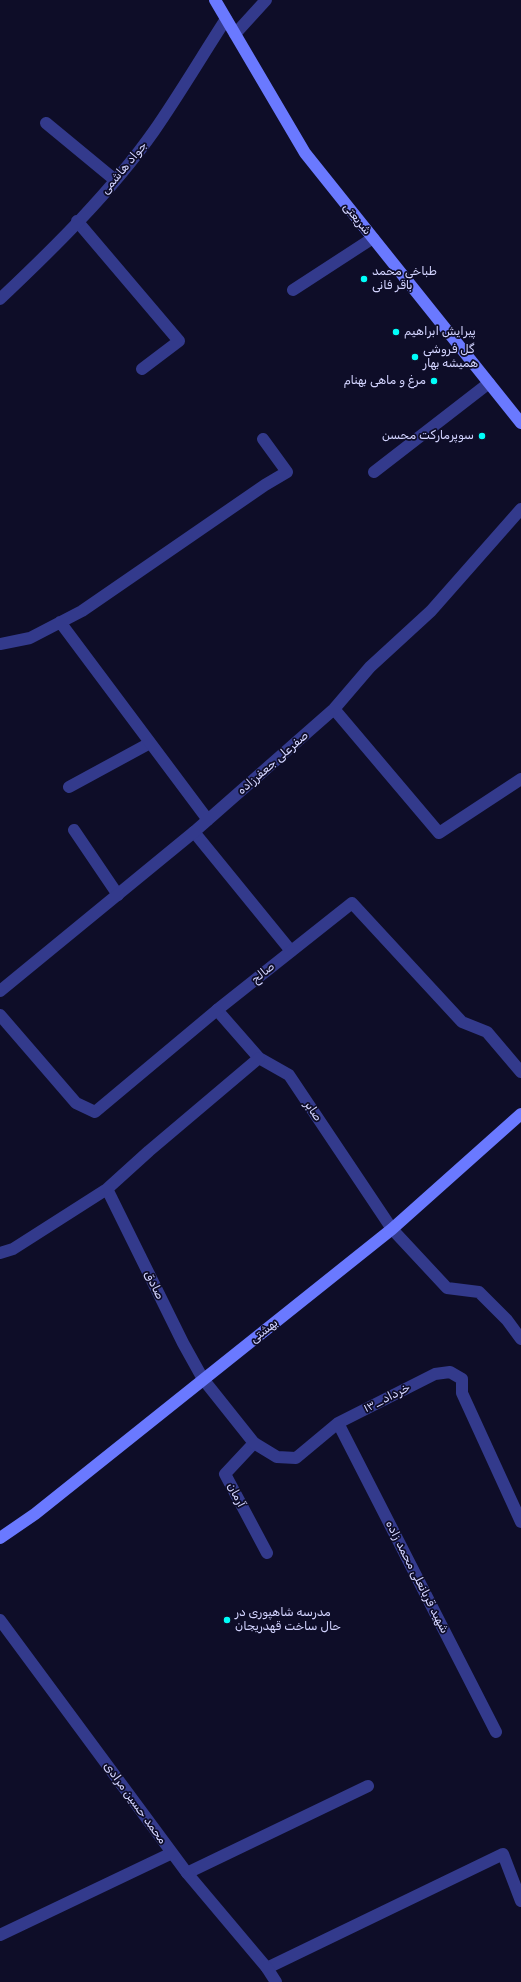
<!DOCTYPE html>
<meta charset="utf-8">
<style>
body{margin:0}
canvas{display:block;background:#0e0d28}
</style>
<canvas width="521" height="1982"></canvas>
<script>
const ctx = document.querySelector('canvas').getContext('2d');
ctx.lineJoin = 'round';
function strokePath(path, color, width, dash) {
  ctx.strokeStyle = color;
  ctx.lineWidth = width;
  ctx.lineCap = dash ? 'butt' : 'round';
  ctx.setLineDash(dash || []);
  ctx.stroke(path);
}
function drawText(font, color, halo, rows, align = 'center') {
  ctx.font = font + ' Rubik,"Noto Naskh Arabic",sans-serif';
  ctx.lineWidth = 3.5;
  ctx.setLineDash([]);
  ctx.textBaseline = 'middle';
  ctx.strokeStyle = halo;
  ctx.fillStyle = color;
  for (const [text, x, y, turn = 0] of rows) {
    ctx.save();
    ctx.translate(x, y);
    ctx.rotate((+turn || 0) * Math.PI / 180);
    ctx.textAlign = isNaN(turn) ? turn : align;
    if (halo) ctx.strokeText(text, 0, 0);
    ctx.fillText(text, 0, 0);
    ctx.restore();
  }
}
const lane = new Path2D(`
 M235 34 266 0
 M46 123 115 180
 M77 221 179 341 142 369
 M293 290 373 238
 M374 472 489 383
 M69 787 150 743
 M74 830 118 895
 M194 832 291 951
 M217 1010 259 1058 289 1075 392 1229
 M254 1443 225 1474 267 1553
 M187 1873 368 1786
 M267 1968 503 1854 521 1901`);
const street = new Path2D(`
 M0 299C54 248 111 192 154 131 179 95 202 56 226 19
 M60 622 208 820
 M0 644 30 638 82 611 265 485 287 472 263 439
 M334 709 439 833 521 779
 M0 991 194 832 334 709 370 667 431 611 521 509
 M0 1015 76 1103 95 1112 217 1010 352 903 462 1022 487 1032 521 1072
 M107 1189 183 1343 203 1379 254 1443 277 1457 296 1458 338 1423 435 1374 450 1372 462 1379V1393L521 1522
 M392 1229 447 1288 479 1292 507 1320 521 1339
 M0 1253 13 1249 107 1189 149 1151 259 1058
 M338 1423 496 1732
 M0 1620 187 1873 267 1968 276 1982
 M0 1935 172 1853`);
const secondary = new Path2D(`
 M215 0 305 153 521 423
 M0 1538 35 1514 392 1229 521 1114`);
const markers = [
 [364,279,4,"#00fef9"],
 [396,332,4,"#00fef9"],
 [415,357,4,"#00fef9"],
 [434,381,4,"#00fef9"],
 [482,436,4,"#00fef9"],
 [227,1620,4,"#00fef9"]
];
const streetNames = [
 ["جواد هاشمی",124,168,-50],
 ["شریعتی",357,219,51],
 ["صفرعلی جعفرزاده",273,763,-41],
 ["صالح",263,973,-38],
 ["صابر",313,1111,56],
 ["صادق",154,1285,64],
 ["بهشتی",264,1331,-38],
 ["۱۳_خرداد",387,1398,-27],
 ["آرمان",236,1495,62],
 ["شهید قربانعلی محمد زاده",417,1577,63],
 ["محمد حسین مرادی",135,1803,54]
];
const poiNames = [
 ["طباخی محمد",372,272],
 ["باقر فانی",372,286],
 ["پیرایش ابراهیم",404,332],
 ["گل فروشی",423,350],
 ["همیشه بهار",423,364],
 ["مرغ و ماهی بهنام",426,381,"right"],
 ["سوپرمارکت محسن",474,436,"right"],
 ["مدرسه شاهپوری در",235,1613],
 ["حال ساخت قهدریجان",235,1627]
];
strokePath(lane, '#333a8c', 12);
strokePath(street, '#333a8c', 12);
strokePath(secondary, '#6a79ff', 12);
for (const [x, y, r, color] of markers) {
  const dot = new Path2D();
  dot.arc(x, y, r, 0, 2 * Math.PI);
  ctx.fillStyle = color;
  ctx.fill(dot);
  strokePath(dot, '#0e0d28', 1.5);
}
drawText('12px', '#d3d4ff', '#0e0d28', streetNames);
drawText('12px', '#d3d4ff', '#0e0d28', poiNames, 'left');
</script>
